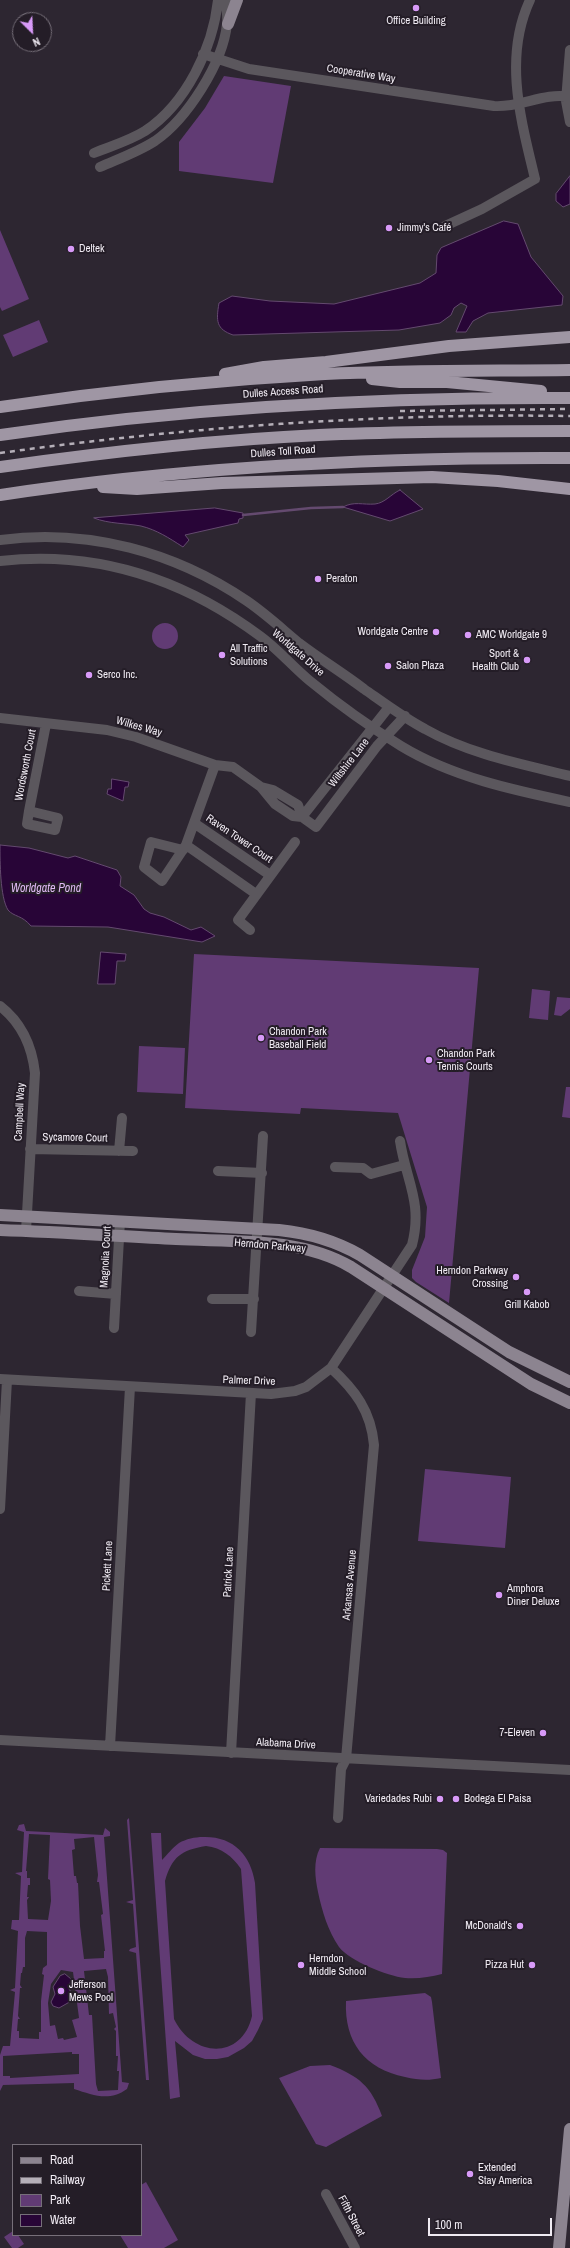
<!DOCTYPE html>
<meta charset="utf-8">
<style>
body{margin:0}
#map{position:relative;width:570px;height:2248px;overflow:hidden;background:#2d2631;font-family:"Archivo Narrow",sans-serif}
canvas{display:block}
.legend{position:absolute;left:12px;top:2144px;width:130px;height:92px;box-sizing:border-box;background:#241d27;border:1px solid #766f79;margin:0;padding:5px 7px;list-style:none;font-size:12px;color:#f0ebf3}
.legend li{display:flex;align-items:center;gap:8px;height:20px}
.legend b{width:20px;border:1px solid #766f79}
.north{position:absolute;left:12px;top:12px;width:40px;height:40px;box-sizing:border-box;background:#241d27;border:1px solid #766f79;border-radius:50%;rotate:156deg;font-size:11px;font-weight:700;line-height:16px;text-align:center;color:#f0ebf3}
.north::after{content:'';display:block;margin:auto;width:14px;height:18px;background:#d89af8;clip-path:polygon(50% 0,100% 100%,50% 72%,0 100%)}
.scale{position:absolute;left:428px;top:2218px;width:124px;height:18px;box-sizing:border-box;border:2px solid #f0ebf3;border-top:0;padding-left:5px;font-size:12px;line-height:14px;white-space:nowrap;color:#f0ebf3;-webkit-text-stroke:3px #241d27;paint-order:stroke}
</style>
<div id="map">
<canvas width="570" height="2248"></canvas>
<ul class="legend">
<li><b style="height:5px;background:#8c8490"></b>Road</li>
<li><b style="height:5px;background:#b5afb8"></b>Railway</li>
<li><b style="height:11px;background:#613b74"></b>Park</li>
<li><b style="height:11px;background:#280537"></b>Water</li>
</ul>
<div class="north">N</div>
<div class="scale">100 m</div>
</div>
<script>
const ctx = document.querySelector('canvas').getContext('2d');
ctx.lineJoin = 'round';
function fill(path, color) {
  ctx.fillStyle = color;
  ctx.fill(path, 'evenodd');
}
function strokePath(path, color, width, dash) {
  ctx.strokeStyle = color;
  ctx.lineWidth = width;
  ctx.lineCap = dash ? 'butt' : 'round';
  ctx.setLineDash(dash || []);
  ctx.stroke(path);
}
function drawText(font, color, halo, rows, align = 'center') {
  ctx.font = font + ' "Archivo Narrow",sans-serif';
  ctx.lineWidth = 4;
  ctx.setLineDash([]);
  ctx.textBaseline = 'middle';
  ctx.strokeStyle = halo;
  ctx.fillStyle = color;
  for (const [text, x, y, turn = 0] of rows) {
    ctx.save();
    ctx.translate(x, y);
    ctx.rotate((+turn || 0) * Math.PI / 180);
    ctx.textAlign = isNaN(turn) ? turn : align;
    if (halo) ctx.strokeText(text, 0, 0);
    ctx.fillText(text, 0, 0);
    ctx.restore();
  }
}
const green = new Path2D(`
 M224 76 291 86 273 183 179 171V142L205 108Z
 M0 230 29 299 2 311 0 307Z
 M39 320 48 342 13 357 3 335Z
 M152 636a13 13 0 1 1 26 0a13 13 0 1 1-26 0Z
 M194 954 479 968 449 1303 416 1282 412 1278V1270L425 1237 427 1207 398 1113 301 1108 300 1114 185 1108Z
 M532 989 550 991 548 1020 529 1018Z
 M557 997 570 998V1009L561 1016 554 1015Z
 M139 1046 185 1048 183 1094 137 1092Z
 M566 1087H570V1118L562 1117Z
 M425 1469 511 1477 505 1548 418 1541Z
 M129 1818 149 2080H146L136 1953 129 1951 130 1949 136 1947 133 1904 126 1902 133 1900 127 1820Z
 M24 1824 26 1831 103 1835 105 1828 110 1832V1836L104 1837 122 2082 129 2083 127 2089C109 2102 93 2095 74 2089V2083L3 2085 0 2091V2055L3 2046H10L15 1992 10 1990 15 1988 18 1931 11 1929 12 1920H19L21 1876 15 1873 22 1872 24 1832 17 1830 19 1825ZM29 1834 50 1835 48 1879 50 1880 51 1901 48 1920 28 1919 27 1900 29 1897H27L28 1885H30V1878H27V1871H26ZM94 1837 98 1875 97 1882H99L103 1914 101 1915 105 1951H104V1958L84 1959 80 1926 78 1883H77L76 1876H74L72 1850 75 1849 74 1839ZM27 1931 47 1932V1965L43 1968 42 1974 44 1975 41 2001V2032H39V2039L19 2038V2031H17L18 2019H20L18 2016 20 1988H22L20 1985 21 1973H22L23 1967H25V1938ZM106 1969 108 1977 109 2014 113 2013 116 2027 114 2029 116 2031V2056H118L117 2071H119L118 2090 98 2091 96 2084 92 2015H89L84 1971ZM61 1970 73 1972 79 2018 72 2020 77 2037 64 2040 63 2038 58 2039 55 2025 50 2026 48 2003 51 1984ZM72 2052V2054H79V2074L10 2078V2076H3V2056Z
 M151 1833H161L162 1860C168 1854 172 1848 179 1843 186 1839 195 1837 203 1837 233 1836 251 1855 255 1883L263 2019 258 2030 252 2041 244 2048 228 2057 217 2059H205L193 2055 175 2041 180 2097 170 2099ZM206 1846C222 1848 232 1856 241 1869L252 2016C242 2060 193 2058 174 2019L165 1881C172 1857 181 1850 206 1846Z
 M320 1848 437 1849 443 1850 447 1853 442 1974C430 1977 418 1979 405 1978 387 1976 350 1961 339 1947 328 1931 322 1911 318 1892 315 1878 313 1861 320 1848Z
 M425 1993 431 1997 432 2002 441 2078C428 2081 418 2080 405 2077 365 2069 344 2042 346 2001Z
 M330 2065C359 2076 371 2086 382 2116L326 2147 316 2144 279 2078 310 2066Z
 M146 2182 178 2240 164 2248H128L120 2235H141V2185Z
 M13 2231V2235H18L24 2244 18 2248H12L4 2237Z`);
const water = new Path2D(`
 M570 176V204L563 207 556 201V194Z
 M504 221 518 224 531 257 563 296 562 305 488 313 473 321 466 332H456L467 306 461 303 454 308 451 315 440 323 399 330 233 335C216 329 216 321 219 303L232 296 270 301 334 304 420 283 436 273 437 255 441 248Z
 M400 490 423 509 390 521 343 507C354 501 363 505 375 504 385 503 391 494 400 490Z
 M215 508 243 513V518L239 519 238 523 185 535 189 540 183 547C169 538 157 530 141 526 125 523 109 524 94 518Z
 M112 779 129 782 128 787H125L123 801 107 794 108 789H111Z
 M0 845 29 848 68 858 75 856 117 870 121 877 120 886 134 895 144 909 150 913 164 917 191 930 201 927 215 936 202 942 108 927 31 926C22 915 14 917 8 910 0 897 0 862 0 845Z
 M101 952 126 954 125 961H117L115 984H98Z
 M65 1974 71 1979 69 1989 73 1995V2000L59 2008 53 2006 51 2002 55 1994 53 1987 60 1976Z`);
const stream = new Path2D(`
 M243 515 311 508 343 507`);
const minor = new Path2D(`
 M570 50 566 101 570 122
 M203 54 249 69 494 106C520 108 544 92 570 97
 M94 153C111 146 129 141 145 131 186 104 213 48 218 0
 M100 167C118 159 138 152 155 141 187 119 223 63 227 24 228 17 226 8 226 0
 M445 226 482 209 535 179C521 120 503 58 530 0
 M0 540C88 528 175 552 247 601 266 614 282 629 299 643 320 659 343 673 364 689 384 703 404 718 425 729 469 754 521 764 570 776
 M0 561C97 550 182 578 260 636 278 649 293 667 310 681 338 704 370 727 401 746 452 777 513 790 570 802
 M0 718 107 730 136 737 215 765 233 767 261 787 275 804 293 816 302 817 316 827 377 746 405 716
 M261 787 273 790 298 805 302 817
 M29 811 58 818 55 830 27 824 29 811 46 724
 M302 817 389 707
 M194 823 270 875
 M186 845 256 894
 M183 850 151 842 144 867 162 881 186 845 215 765
 M250 930 238 920 295 842
 M0 1006C22 1023 32 1046 35 1073L26 1231
 M30 1149 133 1151
 M119 1151 122 1118
 M335 1167 363 1168 371 1174 404 1165
 M218 1171 262 1173
 M79 1291 116 1294
 M212 1299H254
 M114 1328 120 1221
 M251 1332 263 1136
 M331 1368C355 1390 371 1411 374 1445L351 1702 346 1759 341 1769 338 1818
 M0 1379 271 1394 295 1391 306 1387 331 1368 412 1245C423 1202 406 1181 400 1141
 M0 1509 7 1380
 M0 1740 570 1770
 M110 1746 130 1387
 M231 1753 251 1393
 M326 2194 355 2248`);
const major = new Path2D(`
 M228 24 237 0
 M0 1215 279 1230C308 1233 334 1240 360 1255L509 1352 570 1382
 M0 1230C59 1232 117 1236 176 1239 234 1242 300 1237 351 1267L531 1384 570 1403
 M559 2248 570 2129`);
const highway = new Path2D(`
 M225 374 264 367 326 362 449 346 570 337
 M372 379 400 382H447L541 391
 M0 407C108 391 216 380 325 374 407 370 488 371 570 370
 M0 435C189 407 379 397 570 398
 M0 467C106 452 212 440 319 435 403 431 486 431 570 431
 M103 487 137 489 222 483 432 477 498 481 570 489
 M0 495C189 466 379 457 570 458`);
const rail = new Path2D(`
 M400 411 570 409
 M0 453C189 427 379 413 570 416`);
const markers = [
 [416,8,4,"#d89af8"],
 [389,228,4,"#d89af8"],
 [71,249,4,"#d89af8"],
 [318,579,4,"#d89af8"],
 [436,632,4,"#d89af8"],
 [468,635,4,"#d89af8"],
 [222,655,4,"#d89af8"],
 [527,660,4,"#d89af8"],
 [388,666,4,"#d89af8"],
 [89,675,4,"#d89af8"],
 [261,1038,4,"#d89af8"],
 [429,1060,4,"#d89af8"],
 [516,1277,4,"#d89af8"],
 [527,1292,4,"#d89af8"],
 [499,1595,4,"#d89af8"],
 [543,1733,4,"#d89af8"],
 [440,1799,4,"#d89af8"],
 [456,1799,4,"#d89af8"],
 [520,1926,4,"#d89af8"],
 [301,1965,4,"#d89af8"],
 [532,1965,4,"#d89af8"],
 [61,1991,4,"#d89af8"],
 [470,2174,4,"#d89af8"]
];
const poiNames = [
 ["Office Building",416,21,"center"],
 ["Jimmy's Café",397,228],
 ["Deltek",79,249],
 ["Peraton",326,579],
 ["Worldgate Centre",428,632,"right"],
 ["AMC Worldgate 9",476,635],
 ["All Traffic",230,649],
 ["Solutions",230,662],
 ["Sport &",519,654,"right"],
 ["Health Club",519,667,"right"],
 ["Salon Plaza",396,666],
 ["Serco Inc.",97,675],
 ["Chandon Park",269,1032],
 ["Baseball Field",269,1045],
 ["Chandon Park",437,1054],
 ["Tennis Courts",437,1067],
 ["Herndon Parkway",508,1271,"right"],
 ["Crossing",508,1284,"right"],
 ["Grill Kabob",527,1305,"center"],
 ["Amphora",507,1589],
 ["Diner Deluxe",507,1602],
 ["7-Eleven",535,1733,"right"],
 ["Variedades Rubi",432,1799,"right"],
 ["Bodega El Paisa",464,1799],
 ["McDonald's",512,1926,"right"],
 ["Herndon",309,1959],
 ["Middle School",309,1972],
 ["Pizza Hut",524,1965,"right"],
 ["Jefferson",69,1985],
 ["Mews Pool",69,1998],
 ["Extended",478,2168],
 ["Stay America",478,2181]
];
const streetNames = [
 ["Cooperative Way",361,74,9],
 ["Dulles Access Road",283,392,-4],
 ["Dulles Toll Road",283,452,-4],
 ["Worldgate Drive",298,653,41],
 ["Wilkes Way",139,727,16],
 ["Wiltshire Lane",349,763,-52],
 ["Wordsworth Court",26,765,-79],
 ["Raven Tower Court",239,839,34],
 ["Campbell Way",20,1112,-87],
 ["Sycamore Court",75,1138,1],
 ["Herndon Parkway",270,1246,5],
 ["Magnolia Court",106,1257,-87],
 ["Palmer Drive",249,1381,2],
 ["Pickett Lane",108,1566,-87],
 ["Patrick Lane",229,1572,-87],
 ["Arkansas Avenue",350,1585,-85],
 ["Alabama Drive",286,1744,3],
 ["Fifth Street",351,2216,62]
];
const waterNames = [
 ["Worldgate Pond",46,889]
];
fill(green, '#613b74');
fill(water, '#280537');
strokePath(water, '#644a6f', 1);
strokePath(stream, '#644a6f', 2.5);
strokePath(minor, '#5b575d', 10);
strokePath(major, '#8c8490', 12);
strokePath(highway, '#9f96a4', 12);
strokePath(rail, '#b5afb8', 2.5, [5, 5]);
for (const [x, y, r, color] of markers) {
  const dot = new Path2D();
  dot.arc(x, y, r, 0, 2 * Math.PI);
  ctx.fillStyle = color;
  ctx.fill(dot);
  strokePath(dot, '#241d27', 1.5);
}
drawText('11px', '#f0ebf3', '#241d27', poiNames, 'left');
drawText('11px', '#f0ebf3', '#241d27', streetNames);
drawText('italic 12px', '#deb9f2', '#241d27', waterNames);
</script>
